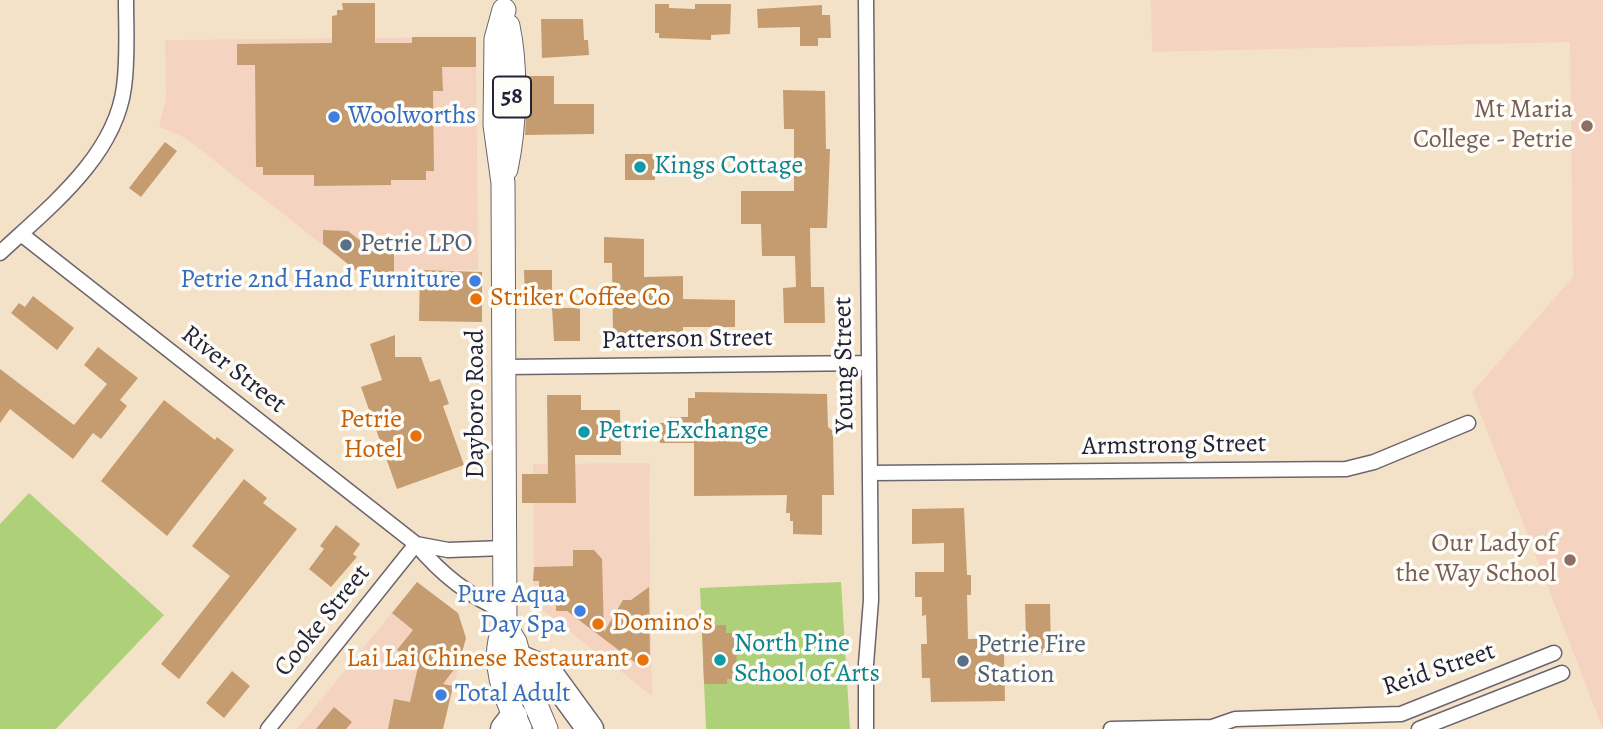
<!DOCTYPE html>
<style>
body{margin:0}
canvas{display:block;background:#f4e2c8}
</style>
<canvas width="1603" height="729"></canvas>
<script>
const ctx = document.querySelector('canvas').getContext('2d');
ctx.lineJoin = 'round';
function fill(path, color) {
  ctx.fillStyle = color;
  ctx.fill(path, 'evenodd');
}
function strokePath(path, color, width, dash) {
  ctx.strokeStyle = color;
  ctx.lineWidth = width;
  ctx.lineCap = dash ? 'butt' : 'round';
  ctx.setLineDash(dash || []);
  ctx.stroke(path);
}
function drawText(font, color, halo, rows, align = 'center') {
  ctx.font = font + ' Alegreya,serif';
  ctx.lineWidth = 7;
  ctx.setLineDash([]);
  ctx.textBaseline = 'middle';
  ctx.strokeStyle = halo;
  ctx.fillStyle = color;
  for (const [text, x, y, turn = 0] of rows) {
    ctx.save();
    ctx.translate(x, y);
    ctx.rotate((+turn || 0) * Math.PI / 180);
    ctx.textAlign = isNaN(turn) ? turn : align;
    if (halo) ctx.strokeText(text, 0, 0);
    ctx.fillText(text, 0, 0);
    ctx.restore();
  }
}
const built = new Path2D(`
 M1151 0H1603V729L1472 392 1573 277 1570 42 1152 52Z
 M476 37 478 270 358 272 185 138 159 127 166 97 165 40Z
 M650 463 649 502 652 696 540 608 534 596 533 464Z
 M417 582 458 613 466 638 443 729H297Z`);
const green = new Path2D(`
 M29 493 164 615 56 729H0V524Z
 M841 582 850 729H706L700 588Z`);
const building = new Path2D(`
 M342 3H375V43H412V37H476V67H442L443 91H433L434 171H426V180H391V185L314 186V175H263V167H256L255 65H237V44L332 43V16L337 15V10H343Z
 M655 4H669V8L695 9V4H731L730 34 711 35V40L659 38V33H655Z
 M822 5V15H830L831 38H818V46H800V27L758 28 757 9Z
 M541 19H583L584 40H588L589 55 542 58Z
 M528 76H554V104H594V134L525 135Z
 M783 90 825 91 826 149H830L827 228H810L811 287H824L825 323H784L783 288 796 287 795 256H762L761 224H741V191H794V129H784Z
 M165 142 177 151 141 197 129 188Z
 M625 154H655V180H625Z
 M323 230 348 231 368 247 394 245V272H358L323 244Z
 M604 237 644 239V277L683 276V299L735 300V327H683V334L666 335 620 336V333H613L612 263H604Z
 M420 270 482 272V322L419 321Z
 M524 270H552V300H525Z
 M33 296 74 328 57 350 11 313 19 303 25 307Z
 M552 308H580V341H554Z
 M395 335V357H421L430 382 440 379 449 404 443 406 464 465 397 489 361 387 382 380 370 344Z
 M98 347 138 378 120 400 127 406 101 439 93 433 73 459 10 409 0 423V369L74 425 107 384 84 365Z
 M695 392 827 394 828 427 833 431 834 495H822V535L793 534V521H790V513H786L787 495 694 496V443H660V423H669V417H688V398H695Z
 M547 395H581V410H620L621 455H575L576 503H522V474H548Z
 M164 400 215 440 217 437 234 450 167 536 101 481Z
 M244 479 267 498 263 503 297 529 179 679 161 664 230 576 192 546Z
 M964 508 967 575H971V595H967L968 639 1026 638 1025 604H1050L1051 653H1004L1005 701 931 702 930 678H922L921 644H927L926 615 922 616V597H915V572H944V543L912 544V509Z
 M336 525 360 544 353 554 357 557 331 587 309 569 324 549 320 546Z
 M573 550H594L602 559 604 632 623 600H631L649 587 650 657 641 667 567 611H556V605H539V581H533L534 567 573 566Z
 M417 582 458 613 466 638 459 663 443 684 453 686 443 729H388L394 699 410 702 418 667 397 650 413 630 392 613Z
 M726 625V633H736L737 679H727V684H704L702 626Z
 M232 671 250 686 224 718 206 703Z
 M334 707 352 722 346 729H316Z`);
const street = new Path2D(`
 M866 0 871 600 866 664V729
 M21 234 416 544C440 573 470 597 504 611
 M0 253C48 208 115 157 124 87 128 58 126 29 126 0
 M506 367 869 363
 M871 473 1346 469 1374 462 1468 423
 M416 544 448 550 505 548
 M268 729 416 544
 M1111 729 1212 727 1235 719 1401 714 1554 653
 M1419 729 1562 673`);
const primary = new Path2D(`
 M504 10 496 39 495 125 503 183 505 626C489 659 505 696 520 729
 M506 169C515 128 517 68 508 26
 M505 626 515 642 525 679 546 729`);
const highway = new Path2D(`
 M519 658 547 670 590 729
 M504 729 514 716`);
const markers = [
 [334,117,7,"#3f7fe0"],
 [1587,126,7,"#8d6e63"],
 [640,167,7,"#0f9aa8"],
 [346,245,7,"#5c6f8a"],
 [475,281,7,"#3f7fe0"],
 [476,299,7,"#e8710a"],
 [584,432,7,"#0f9aa8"],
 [416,436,7,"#e8710a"],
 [1570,560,7,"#8d6e63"],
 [580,611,7,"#3f7fe0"],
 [598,624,7,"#e8710a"],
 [643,660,7,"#e8710a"],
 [720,660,7,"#0f9aa8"],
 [963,661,7,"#5c6f8a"],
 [441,695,7,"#3f7fe0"]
];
const shields = [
 [512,97,38]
];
const shieldNames = [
 ["58",512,97]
];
const educationNames = [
 ["Mt Maria",1573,111],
 ["College - Petrie",1573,141],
 ["Our Lady of",1556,545],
 ["the Way School",1556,575]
];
const shopNames = [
 ["Woolworths",348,117],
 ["Petrie 2nd Hand Furniture",461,281,"right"],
 ["Pure Aqua",566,596,"right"],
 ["Day Spa",566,626,"right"],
 ["Total Adult",455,695]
];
const cultureNames = [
 ["Kings Cottage",654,167],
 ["Petrie Exchange",598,432],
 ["North Pine",734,645],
 ["School of Arts",734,675]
];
const serviceNames = [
 ["Petrie LPO",360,245],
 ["Petrie Fire",977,646],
 ["Station",977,676]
];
const foodNames = [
 ["Striker Coffee Co",490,299],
 ["Petrie",402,421,"right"],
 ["Hotel",402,451,"right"],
 ["Domino's",612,624],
 ["Lai Lai Chinese Restaurant",629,660,"right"]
];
const streetNames = [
 ["Patterson Street",687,340,-1],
 ["Young Street",845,365,-91],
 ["River Street",233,370,38],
 ["Dayboro Road",477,404,-90],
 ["Armstrong Street",1174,446,-1],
 ["Cooke Street",323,621,-51],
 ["Reid Street",1439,670,-19]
];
fill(built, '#f5d3c1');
fill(green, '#aed078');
fill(building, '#c59c70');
strokePath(street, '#6c656c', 17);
strokePath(primary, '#6c656c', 25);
strokePath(highway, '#6c656c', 29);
strokePath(street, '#fff', 14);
strokePath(primary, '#fff', 23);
strokePath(highway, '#fff', 26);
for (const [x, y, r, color] of markers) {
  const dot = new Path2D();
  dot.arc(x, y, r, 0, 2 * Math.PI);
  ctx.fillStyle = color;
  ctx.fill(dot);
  strokePath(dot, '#fdfcf7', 2.5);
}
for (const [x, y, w] of shields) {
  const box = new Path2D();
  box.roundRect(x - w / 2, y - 20.5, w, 41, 5);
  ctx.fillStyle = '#fdfcf7';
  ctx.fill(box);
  strokePath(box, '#22223b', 2);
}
drawText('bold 24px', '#22223b', null, shieldNames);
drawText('26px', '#785e54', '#fdfcf7', educationNames, 'right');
drawText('26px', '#366cbe', '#fdfcf7', shopNames, 'left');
drawText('26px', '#0d838f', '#fdfcf7', cultureNames, 'left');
drawText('26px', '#4e5e75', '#fdfcf7', serviceNames, 'left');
drawText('26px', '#c56008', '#fdfcf7', foodNames, 'left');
drawText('26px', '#22223b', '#fdfcf7', streetNames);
</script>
